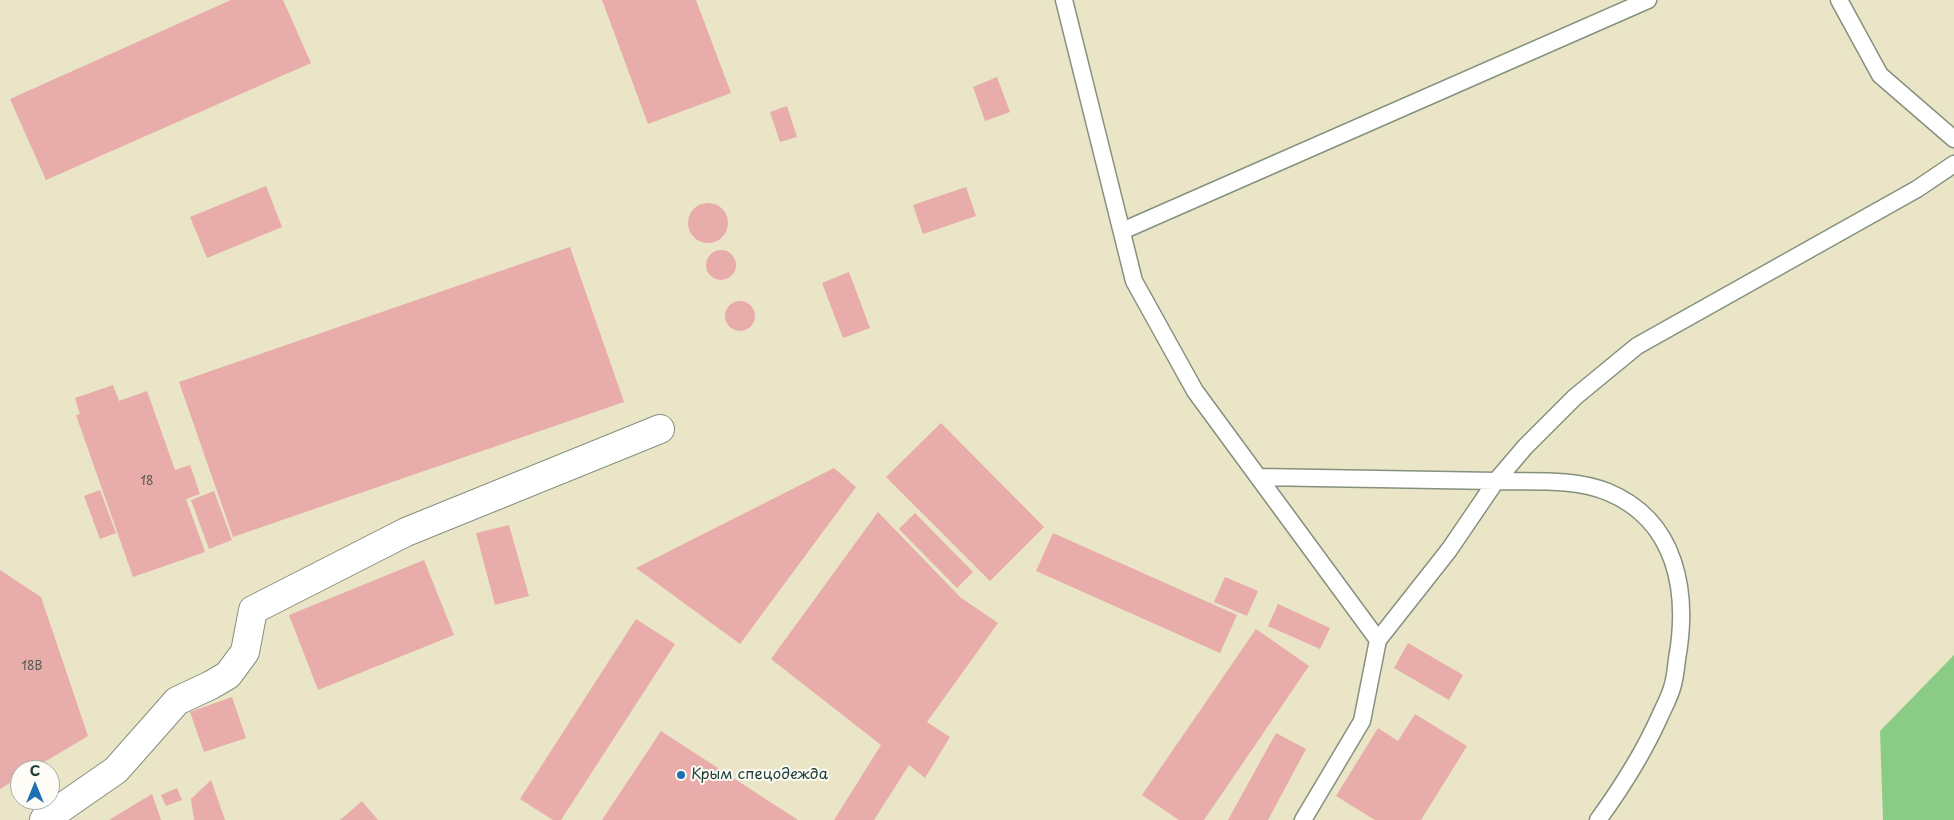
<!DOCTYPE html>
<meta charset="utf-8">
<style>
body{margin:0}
#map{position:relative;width:1954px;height:820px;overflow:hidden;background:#eae5c6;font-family:"Playpen Sans",sans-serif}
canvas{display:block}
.north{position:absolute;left:10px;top:760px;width:50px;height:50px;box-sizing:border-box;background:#fdfcf7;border:1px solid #a4b0a9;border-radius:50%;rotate:0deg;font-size:14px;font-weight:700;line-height:20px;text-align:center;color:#1f3d34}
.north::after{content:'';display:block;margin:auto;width:18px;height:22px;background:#1f6fb2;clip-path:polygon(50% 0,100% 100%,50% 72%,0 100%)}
</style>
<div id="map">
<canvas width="1954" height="820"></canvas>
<div class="north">С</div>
</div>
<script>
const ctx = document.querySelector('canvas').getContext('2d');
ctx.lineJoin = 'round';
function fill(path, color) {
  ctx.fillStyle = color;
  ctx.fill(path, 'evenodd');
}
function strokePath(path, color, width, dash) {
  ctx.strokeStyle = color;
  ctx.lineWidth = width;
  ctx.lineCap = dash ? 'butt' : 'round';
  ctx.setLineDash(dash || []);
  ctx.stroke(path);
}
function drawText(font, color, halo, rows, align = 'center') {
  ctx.font = font + ' "Playpen Sans",sans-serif';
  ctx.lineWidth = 4;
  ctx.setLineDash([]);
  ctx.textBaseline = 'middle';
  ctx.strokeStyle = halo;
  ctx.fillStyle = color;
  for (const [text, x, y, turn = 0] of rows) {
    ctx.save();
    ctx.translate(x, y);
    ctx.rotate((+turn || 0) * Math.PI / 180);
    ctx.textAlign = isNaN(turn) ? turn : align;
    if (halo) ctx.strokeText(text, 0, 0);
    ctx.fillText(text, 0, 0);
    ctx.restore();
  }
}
const green = new Path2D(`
 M1954 655V820H1883L1880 731Z`);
const building = new Path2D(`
 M231 0H283L311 63 46 180 10 99Z
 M602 0H696L731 93 648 124Z
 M997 77 1010 112 985 121 973 87Z
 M787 106 797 137 780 142 770 112Z
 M266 186 282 227 207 258 190 217Z
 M966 187 976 216 923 234 913 205Z
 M688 223a20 20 0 1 1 40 0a20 20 0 1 1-40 0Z
 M570 247 624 402 233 537 179 382Z
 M706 265a15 15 0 1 1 30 0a15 15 0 1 1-30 0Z
 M849 272 870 328 843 338 822 283Z
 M725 316a15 15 0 1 1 30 0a15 15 0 1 1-30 0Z
 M113 385 119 401 147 391 175 470 190 465 200 494 186 499 205 552 133 577 76 415 80 414 75 398Z
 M941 423 1044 527 990 581 886 477Z
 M834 468 856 487 740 644 636 568Z
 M100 490 116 533 100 539 84 496Z
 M214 491 232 540 209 549 191 500Z
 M878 512 960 597 998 623 927 722 950 737 925 778 909 765 874 820H834L881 745 771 659Z
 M915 513 973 572 957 588 899 529Z
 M509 525 529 596 495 605 476 533Z
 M1053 533 1237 615 1220 653 1036 571Z
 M424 560 454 635 318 690 289 615Z
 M0 570 41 597 88 736 31 770H20V777L0 789Z
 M1225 577 1258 591 1247 616 1214 602Z
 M1278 604 1330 628 1320 649 1268 626Z
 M636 619 675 644 561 820H553L520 799Z
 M1256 629 1309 666 1204 820H1179L1142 795Z
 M1408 643 1463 675 1449 700 1394 668Z
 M232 697 246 738 204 752 190 712Z
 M1415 714 1467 746 1421 820H1375L1336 796 1378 728 1398 741Z
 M661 731 798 820H602Z
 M1276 733 1306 749 1268 820H1228Z
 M211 780 225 820H194L191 799Z
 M177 788 182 800 166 806 161 795Z
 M152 794 161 820H109Z
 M362 801 378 820H340Z`);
const lane = new Path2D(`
 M1064 0 1134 281 1195 391 1378 640
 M1839 0 1880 75 1954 139
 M1122 231 1648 0
 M1258 477 1496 481
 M1303 820 1362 721 1378 640 1449 550 1496 481
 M1598 820C1622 787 1643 754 1660 716 1664 707 1669 698 1672 688 1675 679 1676 668 1677 659 1689 592 1677 521 1608 492 1574 478 1532 482 1496 481L1525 447 1575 397 1637 346 1917 189 1954 164`);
const street = new Path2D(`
 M44 820 116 770 177 701 211 685 228 675 245 652 253 610 406 532 660 429`);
const markers = [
 [681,775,5,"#1f6fb2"]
];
const numberNames = [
 ["18",147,482],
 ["18В",32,667]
];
const poiNames = [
 ["Крым спецодежда",691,775]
];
fill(green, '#8acc85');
fill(building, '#e8acaa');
strokePath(lane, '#84917d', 19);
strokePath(street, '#84917d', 30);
strokePath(lane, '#fff', 16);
strokePath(street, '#fff', 28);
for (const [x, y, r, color] of markers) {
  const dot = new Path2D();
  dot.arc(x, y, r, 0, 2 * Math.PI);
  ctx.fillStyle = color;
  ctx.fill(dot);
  strokePath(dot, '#fdfcf7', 2);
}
drawText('12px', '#515952', null, numberNames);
drawText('15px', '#1f3d34', '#fdfcf7', poiNames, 'left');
</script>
